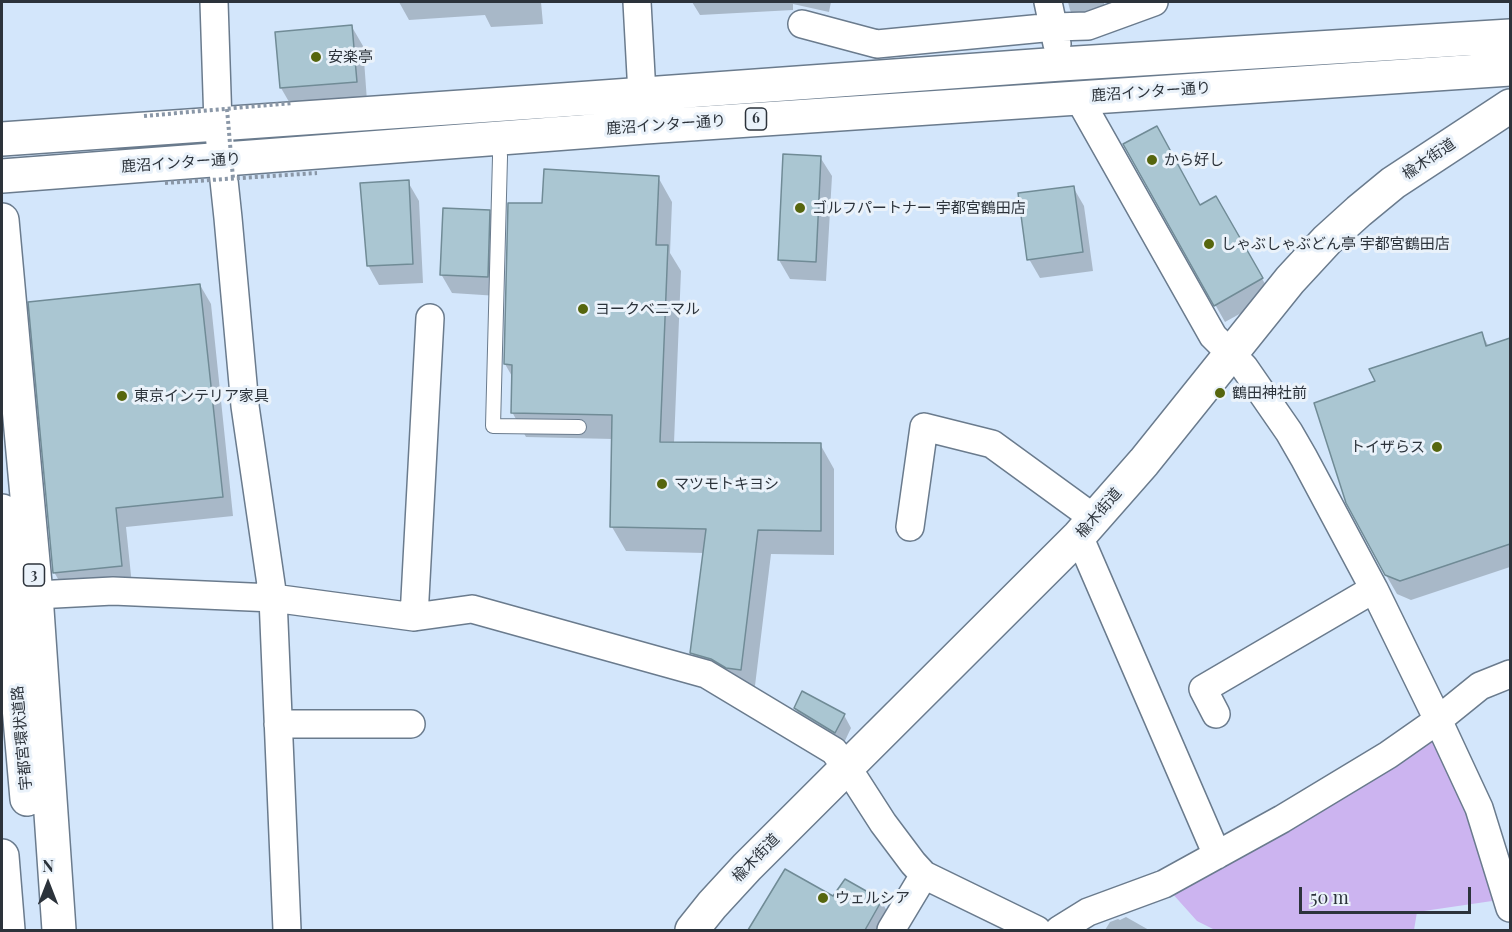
<!DOCTYPE html>
<meta charset="utf-8">
<style>
body{margin:0}
#map{position:relative;width:1512px;height:932px;overflow:hidden;background:#d3e6fb;font-family:"Playfair Display",serif}
canvas{display:block}
.frame{position:absolute;inset:0;border:3px solid #2c333b;pointer-events:none}
.north{position:absolute;left:18px;top:854px;width:60px;height:60px;-webkit-text-stroke:4px #eaf2fa;paint-order:stroke;rotate:0deg;font-size:16px;font-weight:700;line-height:24px;text-align:center;color:#2c333b}
.north::after{content:'';display:block;margin:auto;width:21px;height:27px;background:#2c333b;clip-path:polygon(50% 0,100% 100%,50% 72%,0 100%)}
.scale{position:absolute;left:1299px;top:887px;width:172px;height:27px;box-sizing:border-box;border:3px solid #2c333b;border-top:0;padding-left:8px;font-size:18px;line-height:21px;white-space:nowrap;color:#2c333b;-webkit-text-stroke:4px #eaf2fa;paint-order:stroke}
</style>
<div id="map">
<canvas width="1512" height="932"></canvas>
<div class="frame"></div>
<div class="north">N</div>
<div class="scale">50 m</div>
</div>
<script>
const ctx = document.querySelector('canvas').getContext('2d');
ctx.lineJoin = 'round';
function fill(path, color) {
  ctx.fillStyle = color;
  ctx.fill(path, 'evenodd');
}
function strokePath(path, color, width, dash) {
  ctx.strokeStyle = color;
  ctx.lineWidth = width;
  ctx.lineCap = dash ? 'butt' : 'round';
  ctx.setLineDash(dash || []);
  ctx.stroke(path);
}
function drawText(font, color, halo, rows, align = 'center') {
  ctx.font = font + ' "Playfair Display","Noto Sans JP",serif';
  ctx.lineWidth = 6;
  ctx.setLineDash([]);
  ctx.textBaseline = 'middle';
  ctx.strokeStyle = halo;
  ctx.fillStyle = color;
  for (const [text, x, y, turn = 0] of rows) {
    ctx.save();
    ctx.translate(x, y);
    ctx.rotate((+turn || 0) * Math.PI / 180);
    ctx.textAlign = isNaN(turn) ? turn : align;
    if (halo) ctx.strokeText(text, 0, 0);
    ctx.fillText(text, 0, 0);
    ctx.restore();
  }
}
const green = new Path2D(`
 M1436 732 1479 820 1499 900 1417 912 1414 930H1215L1197 921 1171 892Z`);
const shadow = new Path2D(`
 M399 2H541L543 24 491 27 485 15 409 20Z
 M692 2H831L829 12 793 4V10L700 15Z
 M1068 2H1104L1106 18 1077 23 1070 10Z
 M352 27 363 46 367 101 292 107 281 88Z
 M1125 145 1200 206 1216 198 1272 296 1225 322Z
 M785 155 820 157 832 176 826 281 790 279 779 260Z
 M658 177 672 202 670 253 681 271 674 443 820 444 834 469V555L771 554 754 694 706 678 692 653 704 553 626 551 612 527 613 439 526 437 512 412 513 378 505 364 543 204Z
 M408 182 419 201 423 283 379 285 368 265Z
 M1073 187 1084 206 1093 271 1040 278 1029 259Z
 M489 211 500 230 498 296 452 293 441 274Z
 M200 285 211 304 233 516 126 527 132 585 65 591 54 572Z
 M1482 334 1489 347 1510 340V567L1411 600 1397 594 1386 575 1377 382Z
 M795 708 844 715 851 728 843 745 803 721Z
 M785 871 834 898 881 901 896 926 893 930H750Z
 M1126 917 1149 930H1105L1110 922 1118 919 1120 920Z`);
const building = new Path2D(`
 M352 25 357 82 280 88 275 32Z
 M1157 126 1200 205 1216 196 1263 278 1214 306 1123 144Z
 M783 154 821 156 816 262 778 260Z
 M544 169 659 176 656 245H668L660 442 821 443V531L758 530 741 670 726 668 711 659 690 653 706 529 610 527 612 415 511 413 512 365 504 364 508 203H542Z
 M409 180 413 264 367 266 360 183Z
 M1074 186 1083 252 1027 260 1018 193Z
 M443 208 490 210 488 277 440 275Z
 M200 284 223 497 116 508 122 566 53 573 28 302Z
 M1482 332 1486 346 1510 338V544L1400 581 1385 575 1346 503 1314 403 1375 381 1369 369Z
 M802 691 845 714 835 733 794 708Z
 M785 869 833 896 845 879 882 900 865 930H748Z`);
const service = new Path2D(`
 M499 138 500 157 493 426 579 427`);
const minor = new Path2D(`
 M214 2 218 124 228 218 245 406 273 598 287 930
 M637 2 642 94
 M1048 2 1057 44
 M802 24 877 44 1054 27 1088 26 1154 2
 M1078 97 1213 336 1244 367 1289 432 1304 458 1374 589 1438 720 1479 808 1510 908
 M910 527 924 427 992 444 1095 519
 M1079 536 1217 855
 M36 595 113 591 273 598 414 617 472 609 706 674 834 751 856 781 883 823 913 863 924 875 1037 930
 M414 617 430 318
 M1216 714 1203 689 1374 589
 M278 724H411
 M891 930 924 875
 M1059 930 1088 912 1164 884 1282 819 1388 755 1438 720 1480 686 1510 674`);
const tertiary = new Path2D(`
 M692 930 712 905 747 867 1079 536 1144 462 1290 280 1327 240 1359 211 1393 183 1510 106`);
const primary = new Path2D(`
 M2 139 548 101 1061 64 1510 36
 M2 176 645 127 1510 69
 M2 220 36 595 59 930
 M2 511 27 799
 M2 856 8 930`);
const pathBridge = new Path2D(`
 M227 109 233 178
 M144 116 292 103
 M165 183 317 173`);
const markers = [
 [316,57,6,"#56660e"],
 [1152,160,6,"#56660e"],
 [800,208,6,"#56660e"],
 [1209,244,6,"#56660e"],
 [583,309,6,"#56660e"],
 [1220,393,6,"#56660e"],
 [122,396,6,"#56660e"],
 [1437,447,6,"#56660e"],
 [662,484,6,"#56660e"],
 [823,898,6,"#56660e"]
];
const shields = [
 [756,119,21],
 [34,575,21]
];
const shieldNames = [
 ["6",756,119],
 ["3",34,575]
];
const poiNames = [
 ["安楽亭",328,57],
 ["から好し",1164,160],
 ["ゴルフパートナー 宇都宮鶴田店",812,208],
 ["しゃぶしゃぶどん亭 宇都宮鶴田店",1221,244],
 ["ヨークベニマル",595,309],
 ["鶴田神社前",1232,393],
 ["東京インテリア家具",134,396],
 ["トイザらス",1425,447,"right"],
 ["マツモトキヨシ",674,484],
 ["ウェルシア",835,898]
];
const streetNames = [
 ["鹿沼インター通り",1151,92,-4],
 ["鹿沼インター通り",666,125,-4],
 ["楡木街道",1429,159,-34],
 ["鹿沼インター通り",181,163,-4],
 ["楡木街道",1099,513,-49],
 ["宇都宮環状道路",22,738,-95],
 ["楡木街道",756,858,-46]
];
fill(green, '#ccb4f0');
fill(shadow, '#0003');
fill(building, '#aac6d2');
strokePath(building, '#708b96', 1.5);
strokePath(service, '#6a7b8d', 16);
strokePath(minor, '#6a7b8d', 30);
strokePath(tertiary, '#6a7b8d', 36);
strokePath(primary, '#6a7b8d', 36);
strokePath(service, '#fff', 14);
strokePath(minor, '#fff', 27);
strokePath(tertiary, '#fff', 33);
strokePath(primary, '#fff', 33);
strokePath(pathBridge, '#8a97a7', 4, [3, 3]);
for (const [x, y, r, color] of markers) {
  const dot = new Path2D();
  dot.arc(x, y, r, 0, 2 * Math.PI);
  ctx.fillStyle = color;
  ctx.fill(dot);
  strokePath(dot, '#eaf2fa', 2);
}
for (const [x, y, w] of shields) {
  const box = new Path2D();
  box.roundRect(x - w / 2, y - 11, w, 22, 4.5);
  ctx.fillStyle = '#eaf2fa';
  ctx.fill(box);
  strokePath(box, '#2c333b', 1.5);
}
drawText('bold 14px', '#2c333b', null, shieldNames);
drawText('15px', '#2c333b', '#eaf2fa', poiNames, 'left');
drawText('15px', '#2c333b', '#eaf2fa', streetNames);
</script>
